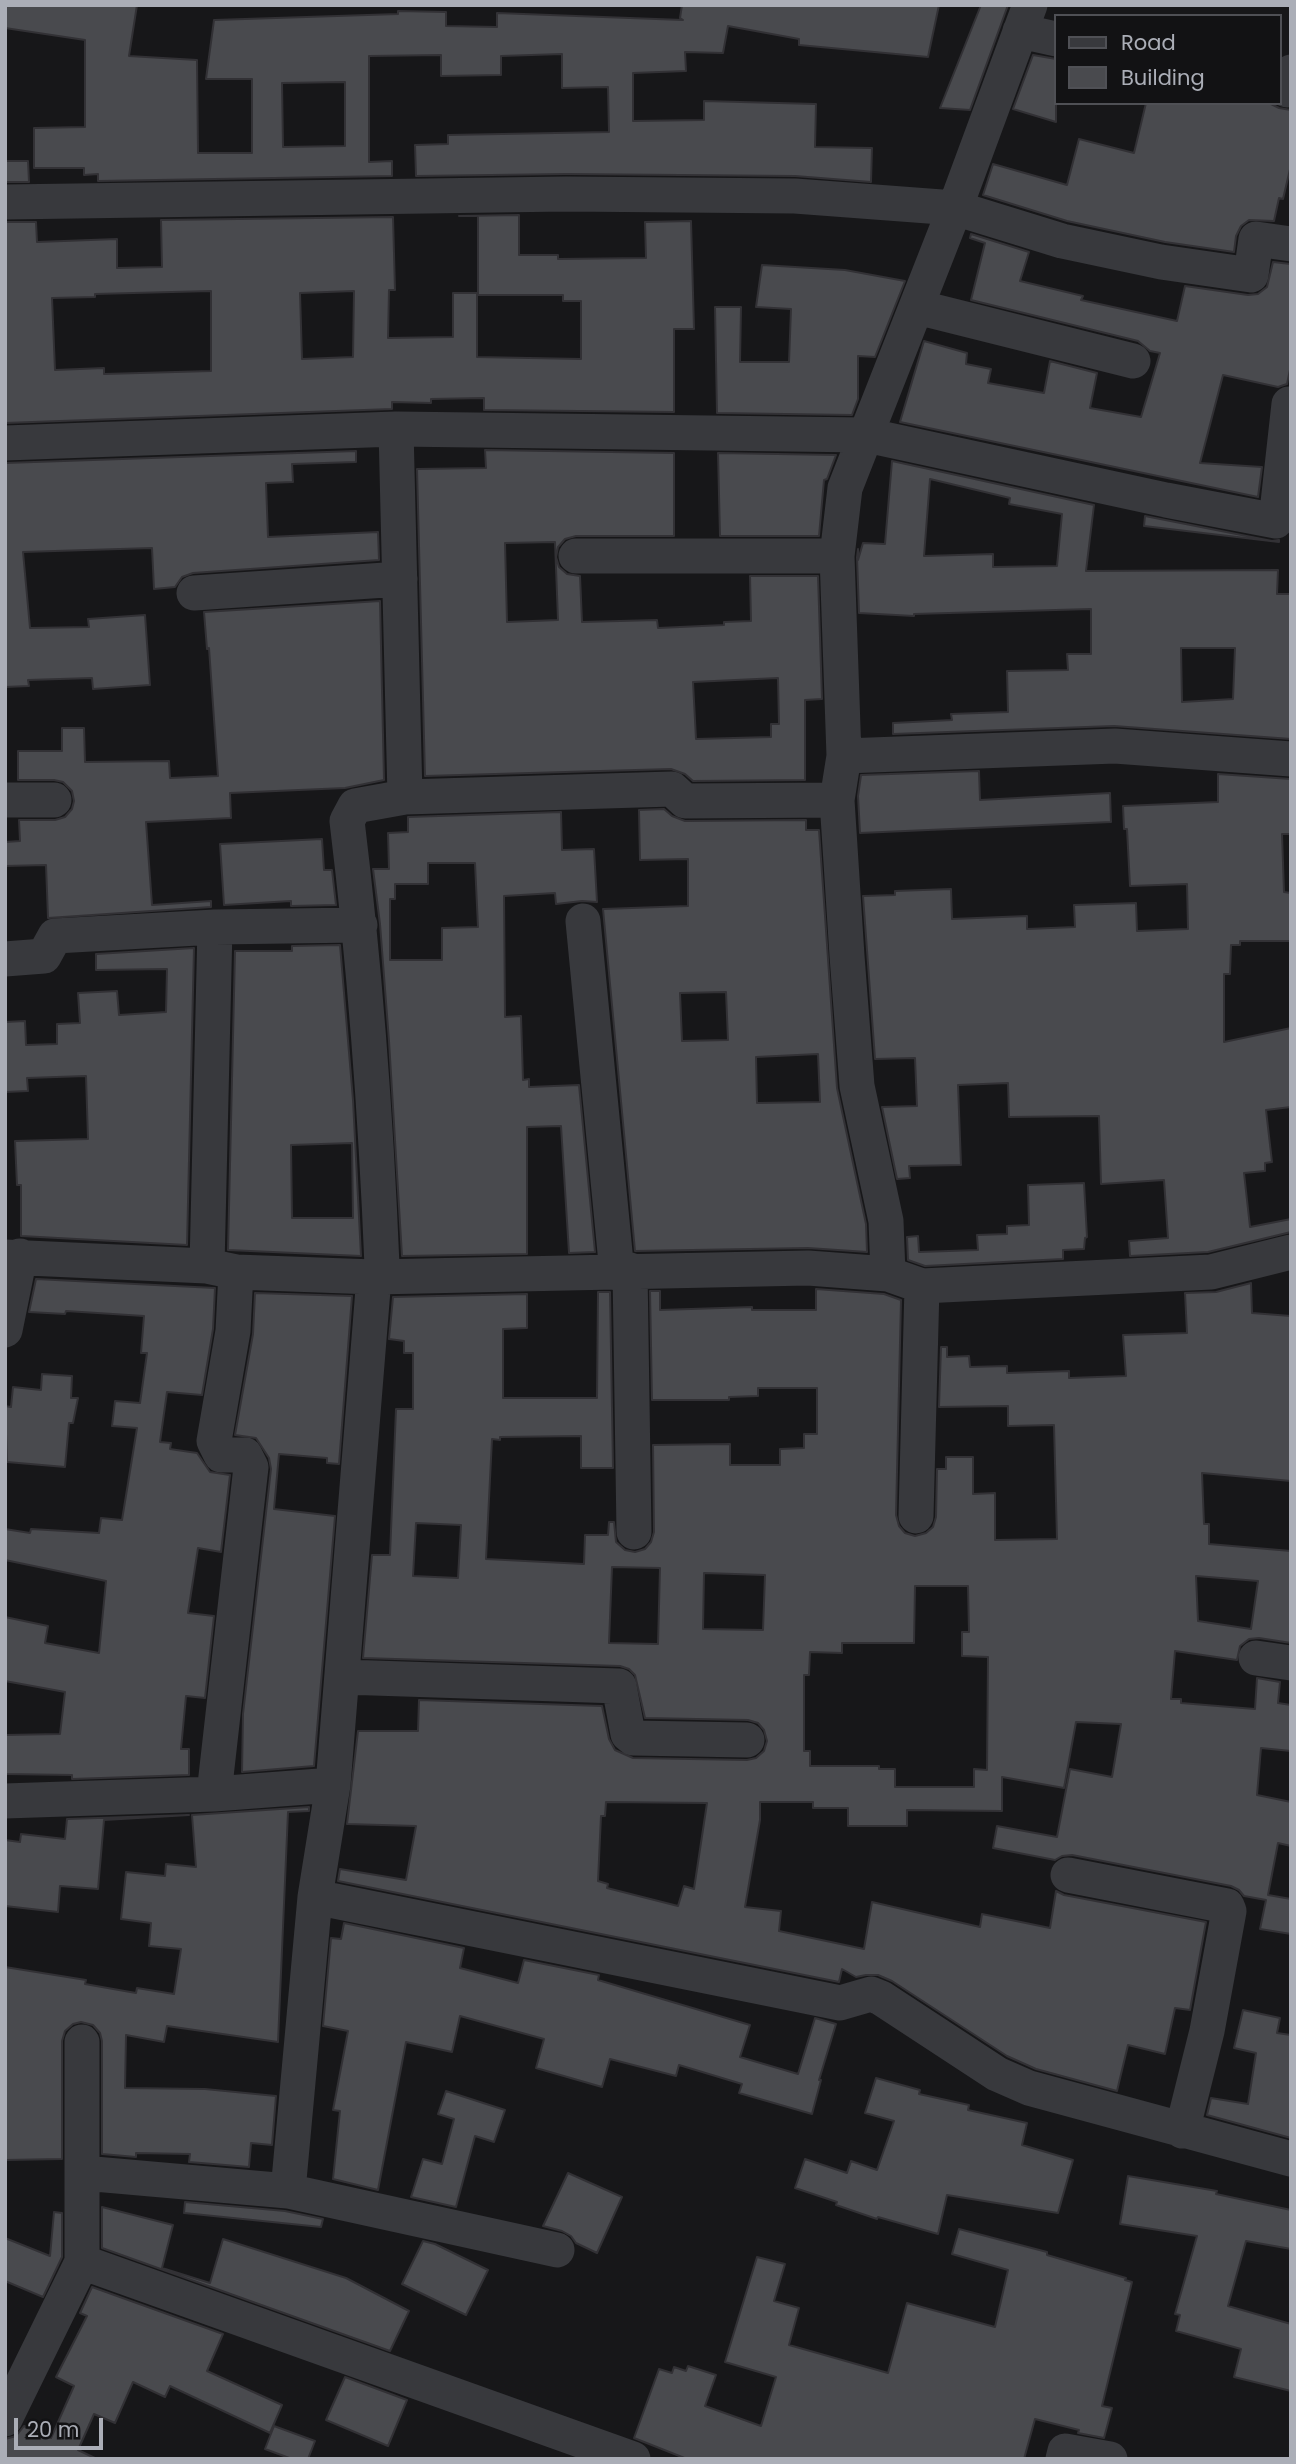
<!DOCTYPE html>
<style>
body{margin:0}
#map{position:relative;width:1296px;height:2464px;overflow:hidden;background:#171719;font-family:Poppins,sans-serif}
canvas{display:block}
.frame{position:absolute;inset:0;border:7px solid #abaeb7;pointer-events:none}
.legend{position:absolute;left:1054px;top:14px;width:228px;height:91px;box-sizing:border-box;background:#121214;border:2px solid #4f5055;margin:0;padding:9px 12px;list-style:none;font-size:21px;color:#abaeb7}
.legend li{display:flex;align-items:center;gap:14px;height:35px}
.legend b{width:35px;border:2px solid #4f5055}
.scale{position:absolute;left:14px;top:2418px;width:89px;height:32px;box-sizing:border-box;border:4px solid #abaeb7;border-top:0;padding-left:9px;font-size:21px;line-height:24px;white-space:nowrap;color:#abaeb7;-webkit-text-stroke:5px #121214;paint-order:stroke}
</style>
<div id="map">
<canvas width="1296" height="2464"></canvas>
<div class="frame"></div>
<ul class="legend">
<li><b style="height:9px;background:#38393d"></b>Road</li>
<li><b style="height:19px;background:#494a4e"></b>Building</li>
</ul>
<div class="scale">20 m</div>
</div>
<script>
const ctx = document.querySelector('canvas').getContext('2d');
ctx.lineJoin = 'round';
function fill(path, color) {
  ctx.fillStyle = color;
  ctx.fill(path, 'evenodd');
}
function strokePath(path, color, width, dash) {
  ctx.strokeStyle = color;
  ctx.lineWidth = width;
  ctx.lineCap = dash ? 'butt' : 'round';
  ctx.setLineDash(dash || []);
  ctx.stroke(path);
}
const building = new Path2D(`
 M5 5H137L129 56 197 60 198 153H252V79H206L214 20 398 14V11L446 12V26L497 27V13L683 20 680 18 682 5H939L928 57 799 45V39L728 26 723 53 685 52 686 71 633 73V121L704 120V101L816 104 815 147 872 148 871 182 795 176 566 174 416 176 415 145 448 144V135L609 132 608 87 562 88V54L501 56V75L441 76V55L369 56V162L392 161V176L98 181V174L84 175V168H34V128L85 127V40L5 28ZM345 82V146L283 147 282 83Z
 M981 5H1008L970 110 940 108Z
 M1033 55 1056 59V122L1013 109Z
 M1146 103H1269L1279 108 1291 110V165L1283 199 1279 198 1274 221 1249 220 1241 226 1236 236 1234 252 1165 242 1067 221 983 195 993 164 1067 185 1079 139 1134 153Z
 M5 161H28L29 182H5Z
 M519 215V255H558V259L646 258 645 222 691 221 694 329H674V412L484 410V398L431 399V403L392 402V409L5 423V222H36L37 242 117 239V268L162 267 161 220 393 217 395 290H389L388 338 453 337V293H477V357L581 359V301H563V295H478V216H459ZM211 291V371L104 374V368L55 370 52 298 95 297V294ZM354 291 353 357 302 359 300 293Z
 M971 234 1029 252 1020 281 1083 296 1081 300 1177 321 1185 286 1248 295 1258 294 1267 287 1273 262 1291 264V365L1287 384 1278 387 1223 375 1200 463 1262 467 1258 497 900 422 924 341 967 353 966 364 991 369 988 383 1044 393 1050 361 1097 373 1090 408 1141 417 1160 353 1150 351 1138 341 971 300 985 243 970 238Z
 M762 265 845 270 905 281 875 357 858 356V399L852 415 717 413 715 307H741L740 362H789L791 309 756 307Z
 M485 450 674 453V536H576L565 539 558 547 556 557 559 567 567 574 580 576 582 622 657 620 658 628 724 625V622L751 621 750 576H818L822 699 805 700V780L693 781 685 774 671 769 425 776 417 469 486 468ZM555 542 558 620 507 622 505 543ZM778 678 779 724H771V737L696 739 693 682Z
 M356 451V462L292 464 293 482 266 483 268 537 378 532 379 560 193 573 182 577 175 587 154 589 152 548 23 552 30 628 89 627 88 619 145 615 150 685 93 689 92 678 28 680 29 686 5 687V463Z
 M718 453 836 455 827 479 824 480 819 536H720Z
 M892 461 1094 505 1086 571 1278 570 1277 594H1291V739L1114 726 893 734V723L952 720 951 714 1008 712 1007 671 1068 670 1067 654H1091V609L914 614V616L859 613 857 557 858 549V560L863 543 885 544ZM930 479 1010 498 1009 504 1062 514 1057 566 993 567V554L924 556ZM1181 648H1235L1233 699 1182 702Z
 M1145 516 1272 541 1279 540V542L1144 526Z
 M380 601 384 780 345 788 230 793 231 818 146 822 152 905 211 901V907L48 918 46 865 5 866V842L20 841 19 820H55L65 817 72 809 74 801 72 791 63 782 54 780H18V751H62V728H84L85 762 169 761 170 778 218 776 209 648 207 649 204 612Z
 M979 771 980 800 1110 793 1111 822 860 833 858 796 861 775Z
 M1218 774 1291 779V834H1282L1284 892 1291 893 1290 941H1240V945H1231L1230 974H1224V1042L1291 1028V1107L1266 1110 1272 1162 1265 1163V1171L1244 1173 1250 1227 1291 1219V1232L1208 1252 1130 1256 1129 1241 1168 1238 1164 1180 1101 1184 1099 1116 1009 1117 1008 1083 958 1085 961 1165 909 1166 910 1178 897 1179 882 1107 917 1106 915 1058 875 1059 863 896 895 895V891L951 889 952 919 1027 916V929L1075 927 1074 905 1136 903 1137 931 1188 929 1187 884 1130 886 1127 829H1124L1123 806 1218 802Z
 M664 809 672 816 685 821 806 820V830H819L837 1088 866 1224 867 1252 808 1248 635 1251 603 909 688 906V859L640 860 639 810ZM726 992 728 1040 682 1041 680 993ZM818 1054 820 1102 757 1103 756 1057Z
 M561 812 562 850 594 849 597 902 582 901 556 904 555 893 504 896 505 1017 521 1016 523 1080 529 1079V1087L579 1085 595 1252 569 1253 561 1126 527 1127V1254L402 1256 389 1041 380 924 373 869H389L388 833 408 832V817ZM428 863H475L478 927 442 928V960H390V899H395V884H428Z
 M322 839 324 870H332L336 905 291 906V901L224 905 220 844Z
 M340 945 353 1100 361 1256 228 1250 235 951H292V946ZM352 1143 353 1218H292L291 1145Z
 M194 948 187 1245 21 1236V1185H17L15 1141 88 1139 86 1076 27 1078 28 1091 5 1092V1022L25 1021 26 1045 57 1044V1024L80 1023 78 993 117 991 119 1015 166 1012 167 969 96 970V954Z
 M1084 1183 1087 1237 1085 1238 1084 1249 1063 1250V1259L925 1266 908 1260 907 1237 918 1236 919 1252 978 1250 977 1235 1007 1234V1226L1029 1225 1028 1185Z
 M36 1279 215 1288 213 1329 202 1395 167 1392 160 1442 171 1443 170 1449 197 1453 210 1472 230 1475 221 1552 198 1548 188 1613 214 1616 205 1698 186 1696 181 1749H189V1775L72 1779V1775L5 1774V1735L60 1734 65 1692 5 1681V1617L48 1626 45 1643 99 1653 106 1581 5 1560V1529L30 1533 31 1529 99 1533 101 1518 122 1520 137 1428 112 1426 115 1401 140 1403 147 1353H141L144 1316 66 1311 65 1314 29 1312Z
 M1251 1283 1252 1313 1291 1316V1481L1202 1473 1204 1524H1209V1544L1291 1551V1643L1259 1638 1249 1639 1240 1646 1237 1660 1175 1651 1171 1699H1181V1703L1255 1709 1257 1678 1280 1682 1278 1703 1291 1705V1751L1261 1748 1257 1795 1291 1802V1846L1278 1843 1268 1895 1291 1899V1934L1260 1929 1266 1900 1244 1896 1239 1890 1231 1886 1072 1855 1062 1856 1055 1860 993 1848 997 1826 1057 1837 1070 1769 1112 1777 1121 1724 1076 1722 1064 1788 1002 1777V1811L907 1810V1826H848V1808H813V1802H760V1820L745 1907 781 1911 779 1931 864 1949 872 1902 980 1927 982 1914 1050 1928 1056 1891 1064 1895 1206 1922 1190 2010 1175 2008 1165 2054 1128 2045 1117 2091 1036 2069 1007 2056 892 1981 878 1975H866L856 1977 842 1969 839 1982 338 1881 340 1869 406 1880 416 1826 347 1824 358 1731H418L419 1700 602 1706 609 1739 615 1750 633 1758 747 1760 756 1758 764 1751 767 1741 764 1730 758 1723 748 1720 645 1718 635 1675 629 1669 620 1666 363 1658 372 1555H390L396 1409H413V1353H404V1341L389 1339 393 1297 527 1294V1328L503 1329V1398H597L598 1292H610L613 1468H581V1436L500 1437V1440L492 1439 486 1559 584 1564 585 1535H608L609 1522H614L616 1542 625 1550 635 1552 645 1549 651 1542 654 1532 653 1445 730 1444V1465H780V1449L804 1448V1434H817V1388H758V1396L729 1397V1400H652L650 1291H660V1310L752 1307V1310H816V1289L884 1294 901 1300 896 1515 899 1526 905 1533 915 1536 926 1533 933 1527 936 1517 937 1469H946V1457H973V1494L995 1493V1540L1057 1539 1054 1425 1008 1426V1406L939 1407 941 1347H947V1357L969 1356 970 1367 1007 1366V1373L1069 1371V1378L1126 1376 1123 1335 1187 1333 1185 1293 1216 1292ZM416 1523 461 1525 458 1578 413 1576ZM612 1567 660 1568 658 1644 609 1643ZM704 1573 765 1575 763 1630 703 1629ZM1196 1576 1258 1581 1251 1629 1198 1621ZM915 1586H968L969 1632H962V1656L988 1657 987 1770 974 1769V1787H895V1769H879V1766H810V1751H804V1675H809L810 1652 842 1653V1643H914ZM606 1802 707 1803 694 1889 684 1886 678 1906 607 1888 608 1884 598 1881 601 1816H605Z
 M255 1293 352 1296 339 1464 327 1463V1458L279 1454 274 1509 335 1516 314 1766 242 1772 243 1714 271 1469 269 1458 256 1438 235 1435 253 1334Z
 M42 1374 72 1376 71 1398H78L73 1423H69L65 1467 7 1462 5 1406 11 1407 13 1387 41 1390Z
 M309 1807V1811L288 1812 278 2042 167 2026 164 2042 126 2035 125 2088 205 2089 276 2096 272 2145 251 2143 249 2167 189 2162 190 2154 136 2153V2157L102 2154V2041L100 2033 93 2025 81 2022 73 2024 65 2031 62 2041V2159L5 2160V1967L86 1980 85 1984 136 1993 137 1988 174 1994 181 1949 149 1946 151 1923 121 1919 126 1872 165 1876 166 1864 196 1867 192 1815Z
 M189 1815 104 1820 98 1889 60 1886 58 1912 5 1906V1840L20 1842 21 1834 65 1839 67 1819Z
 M344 1923 464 1948 460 1968 518 1983 524 1960 599 1975 598 1980 750 2025 740 2057 798 2074 815 2018 836 2024 819 2080H821L812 2114 739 2093 742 2084 679 2065 676 2076 610 2059 602 2087 536 2068 544 2039 460 2016 452 2052 406 2042 378 2190 333 2179 340 2111 333 2110 348 2031 323 2026 331 1938 341 1939Z
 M1243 2010 1280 2018 1277 2033 1291 2035V2138L1207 2115 1211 2098 1248 2104 1256 2053 1234 2048Z
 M876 2078 920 2090 919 2094 969 2105 968 2110 1027 2123 1022 2145 1073 2160 1058 2213 947 2195 938 2234 878 2217 877 2219 836 2205 837 2202 795 2188 805 2159 847 2173 851 2161 877 2170 894 2121 865 2113Z
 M446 2091 505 2110 494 2142 475 2136 456 2207 411 2197 423 2159 442 2164 454 2119 438 2114Z
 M568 2173 622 2197 597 2253 576 2243 571 2236 562 2231 543 2226Z
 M1128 2176 1217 2191 1216 2194 1291 2210V2249L1246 2241 1228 2306 1291 2324V2391L1234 2377 1241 2349 1176 2331 1180 2315 1175 2314 1197 2236 1120 2224Z
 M185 2202 285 2211 323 2219 321 2227 184 2213Z
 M102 2207 173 2225 162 2268 210 2283 223 2239 346 2278 409 2311 390 2351 102 2248Z
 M54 2212 62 2213V2257L43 2297 5 2281V2238L50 2256Z
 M959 2229 1047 2252V2255L1126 2278 1125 2280 1132 2282 1102 2406 1112 2408 1104 2438 1078 2433 1079 2430 1035 2419 1024 2459H687L634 2438 659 2369 672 2373 674 2367 686 2371 688 2366 716 2375 705 2406 761 2426 776 2377 725 2362 757 2257 785 2264 774 2301 799 2308 789 2345 888 2373 907 2303 995 2327 1008 2270 952 2254Z
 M423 2241 435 2244 488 2270 466 2315 402 2284Z
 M92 2287 223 2334 207 2371 282 2405 270 2433 170 2386 165 2397 133 2382 115 2423 94 2414 78 2450 97 2459H5V2439L16 2436 24 2426 51 2438 74 2386 56 2377 87 2316 80 2313Z
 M345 2377 407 2400 388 2446 326 2420Z
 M274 2426 315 2441 308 2459H292L265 2449Z`);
const street = new Path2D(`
 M1020 31 1056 39
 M1280 87 1287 90 1291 72
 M5 202 566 194 795 196 955 208 1062 241 1161 262 1251 275 1256 239 1291 244
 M917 307 1133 361
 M396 429 405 797
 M5 443 396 429 866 435 1166 500 1276 521 1289 404H1291
 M576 556H837
 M194 593 400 579
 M844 756 1115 746 1291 759
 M5 800H54
 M583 921 617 1273
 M5 959 44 956 55 936 215 927 360 925
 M5 1257 207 1266 236 1272 374 1277 808 1268 888 1274 922 1286 1211 1272 1291 1252
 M207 1266 215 927
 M630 1270 634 1532
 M888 1274 886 1221 857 1086 847 956 837 800 844 756 837 556 845 488 955 208 1030 5
 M5 1330 20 1256
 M916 1516 922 1286
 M1256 1658 1291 1663
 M343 1677 619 1686 628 1734 633 1738 747 1740
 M214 1794 251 1467 245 1455H221L214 1441 233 1331 236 1272
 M5 1801 214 1794 333 1785
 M1068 1875 1227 1906 1229 1911 1207 2031 1182 2131
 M315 1897 840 2003 871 1994 881 1998 997 2074 1029 2088 1291 2159
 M83 2173 288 2191 557 2250
 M288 2191 315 1897 333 1785 374 1277 382 1266C376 1117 365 968 347 821L355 806 405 797 672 789 685 801 837 800
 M82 2262 633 2459
 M5 2419 82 2262V2042
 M1063 2459 1065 2451 1110 2459`);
fill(building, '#494a4e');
strokePath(building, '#323135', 2);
strokePath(street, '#38393d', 35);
</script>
